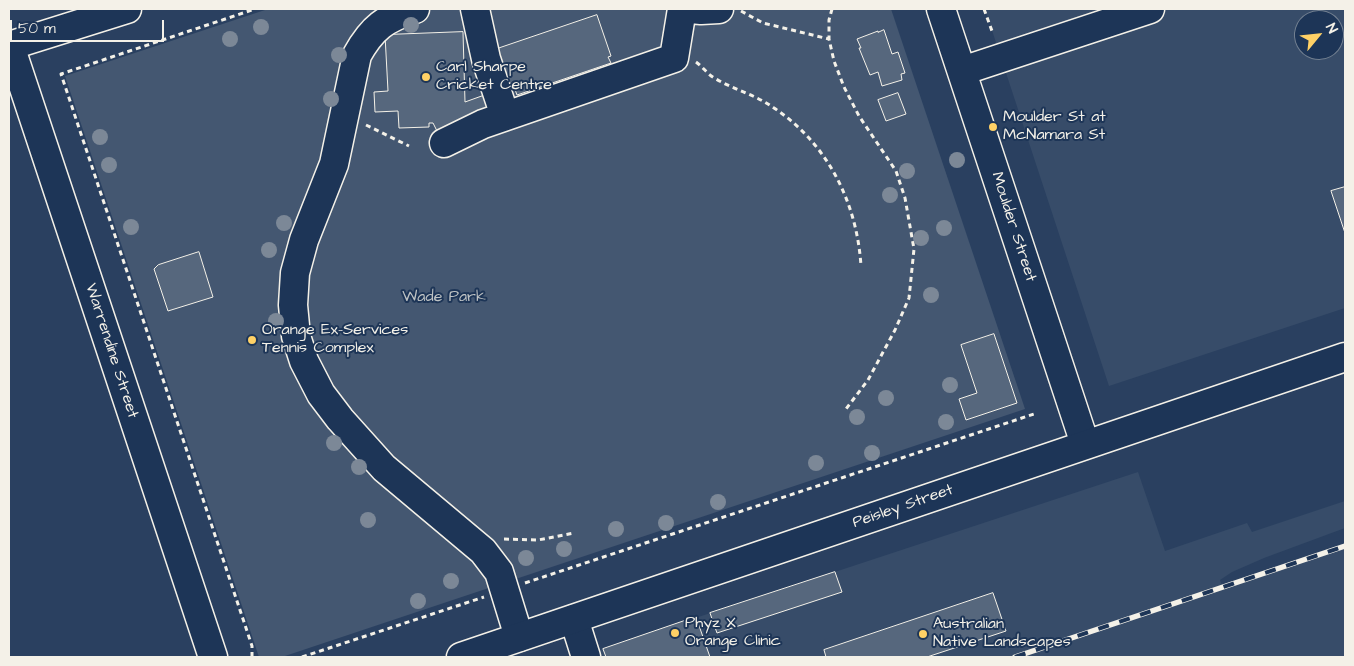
<!DOCTYPE html>
<style>
body{margin:0}
#map{position:relative;width:1354px;height:666px;overflow:hidden;background:#2a4060;font-family:"Architects Daughter",sans-serif}
canvas{display:block}
.frame{position:absolute;inset:0;border:10px solid #f4f1e8;pointer-events:none}
.north{position:absolute;left:1294px;top:10px;width:50px;height:50px;box-sizing:border-box;background:#1d3557;border:1px solid #738091;border-radius:50%;rotate:62deg;font-size:14px;font-weight:700;line-height:20px;text-align:center;color:#f4f1e8}
.north::after{content:'';display:block;margin:auto;width:18px;height:22px;background:#ffd166;clip-path:polygon(50% 0,100% 100%,50% 72%,0 100%)}
.scale{position:absolute;left:10px;top:20px;width:154px;height:22px;box-sizing:border-box;border:2px solid #f4f1e8;border-top:0;padding-left:6px;font-size:15px;line-height:18px;white-space:nowrap;color:#f4f1e8;-webkit-text-stroke:4px #1d3557;paint-order:stroke}
</style>
<div id="map">
<canvas width="1354" height="666"></canvas>
<div class="frame"></div>
<div class="north">N</div>
<div class="scale">50 m</div>
</div>
<script>
const ctx = document.querySelector('canvas').getContext('2d');
ctx.lineJoin = 'round';
function fill(path, color) {
  ctx.fillStyle = color;
  ctx.fill(path, 'evenodd');
}
function strokePath(path, color, width, dash) {
  ctx.strokeStyle = color;
  ctx.lineWidth = width;
  ctx.lineCap = dash ? 'butt' : 'round';
  ctx.setLineDash(dash || []);
  ctx.stroke(path);
}
function drawText(font, color, halo, rows, align = 'center') {
  ctx.font = font + ' "Architects Daughter",sans-serif';
  ctx.lineWidth = 4;
  ctx.setLineDash([]);
  ctx.textBaseline = 'middle';
  ctx.strokeStyle = halo;
  ctx.fillStyle = color;
  for (const [text, x, y, turn = 0] of rows) {
    ctx.save();
    ctx.translate(x, y);
    ctx.rotate((+turn || 0) * Math.PI / 180);
    ctx.textAlign = isNaN(turn) ? turn : align;
    if (halo) ctx.strokeText(text, 0, 0);
    ctx.fillText(text, 0, 0);
    ctx.restore();
  }
}
const built = new Path2D(`
 M985 9H1345V308L1109 386ZM1304 20H1334V50H1304Z
 M1138 472 1165 551 1247 523 1252 532 1345 501V528L1264 558 1232 572 1220 580 1222 586 1345 544V657H577Z`);
const green = new Path2D(`
 M268 9H891L1025 409 282 657H259L65 76Z`);
const building = new Path2D(`
 M597 15 611 56 608 57 611 63 517 95 514 87 510 89 497 49Z
 M884 30 892 54 898 52 905 73 901 74 902 80 882 86 878 72 870 75 859 48H861L857 39 878 31V32Z
 M463 32 465 102 490 93 494 105 483 109 485 114 439 135 433 123H429V127L399 128 398 111 375 112 374 92 388 91 385 35Z
 M898 93 906 114 886 121 878 100Z
 M1345 187V233L1331 191Z
 M199 252 213 297 168 311 154 269 158 265Z
 M994 334 1017 403 966 420 959 399 977 393 961 345Z
 M835 572 842 592 717 633 710 613Z
 M993 593 1006 631 927 657H826L824 650Z
 M696 617 710 657H606L603 649Z`);
const path = new Path2D(`
 M832 9 829 20V39L834 61 844 87 859 116 896 171 905 198 914 249 909 298 895 330 868 380 846 409
 M984 9 992 31
 M741 11 763 23 829 39
 M696 62C703 67 708 75 716 79 735 90 756 95 774 108 828 144 857 203 861 266
 M366 125 409 146
 M504 539 538 540 574 533
 M525 583 1034 414
 M252 657V646L61 74 255 9
 M302 657 484 597`);
const minor = new Path2D(`
 M415 9C385 18 372 28 357 55L334 164 304 240 295 273 293 305 296 336 304 361 321 394 340 419 384 468 483 551 499 572 519 637
 M475 9 486 59 505 116
 M691 9 701 10 719 9
 M941 9 1085 444
 M9 46 127 9
 M10 46 213 657
 M962 71 1150 9
 M444 143 483 124 674 58 682 9
 M574 619 586 657`);
const major = new Path2D(`
 M461 657 1345 357`);
const rail = new Path2D(`
 M1015 657 1345 546`);
const trees = [
 [411,25],
 [261,27],
 [230,39],
 [339,55],
 [331,99],
 [100,137],
 [957,160],
 [109,165],
 [907,171],
 [890,195],
 [284,223],
 [131,227],
 [944,228],
 [921,238],
 [269,250],
 [931,295],
 [276,321],
 [950,385],
 [886,398],
 [857,417],
 [946,422],
 [334,443],
 [872,453],
 [816,463],
 [359,467],
 [718,502],
 [368,520],
 [666,523],
 [616,529],
 [564,549],
 [526,558],
 [451,581],
 [418,601]
];
const markers = [
 [426,77,5,"#ffd166"],
 [993,127,5,"#ffd166"],
 [252,340,5,"#ffd166"],
 [675,633,5,"#ffd166"],
 [923,634,5,"#ffd166"]
];
const poiNames = [
 ["Carl Sharpe",436,68],
 ["Cricket Centre",436,86],
 ["Moulder St at",1003,118],
 ["McNamara St",1003,136],
 ["Orange Ex-Services",262,331],
 ["Tennis Complex",262,349],
 ["Phyz X",685,624],
 ["Orange Clinic",685,642],
 ["Australian",933,625],
 ["Native Landscapes",933,643]
];
const streetNames = [
 ["Moulder Street",1013,227,72],
 ["Warrendine Street",111,351,72],
 ["Peisley Street",903,507,-19]
];
const parkNames = [
 ["Wade Park",444,298]
];
fill(built, '#374c69');
fill(green, '#445771');
fill(building, '#56677d');
strokePath(building, '#f4f1e8', 1);
strokePath(minor, '#f4f1e8', 31);
strokePath(major, '#f4f1e8', 31);
strokePath(path, '#f4f1e8', 3, [5, 4]);
strokePath(minor, '#1d3557', 28);
strokePath(major, '#1d3557', 28);
strokePath(rail, '#f4f1e8', 5.5);
strokePath(rail, '#1d3557', 4, [11]);
ctx.fillStyle = '#7c8897';
for (const [x, y] of trees) {
  ctx.beginPath();
  ctx.arc(x, y, 8, 0, 2 * Math.PI);
  ctx.fill();
}
for (const [x, y, r, color] of markers) {
  const dot = new Path2D();
  dot.arc(x, y, r, 0, 2 * Math.PI);
  ctx.fillStyle = color;
  ctx.fill(dot);
  strokePath(dot, '#1d3557', 2);
}
drawText('16px', '#f4f1e8', '#1d3557', poiNames, 'left');
drawText('16px', '#f4f1e8', '#1d3557', streetNames);
drawText('16px', '#bfc3c4', '#1d3557', parkNames);
</script>
